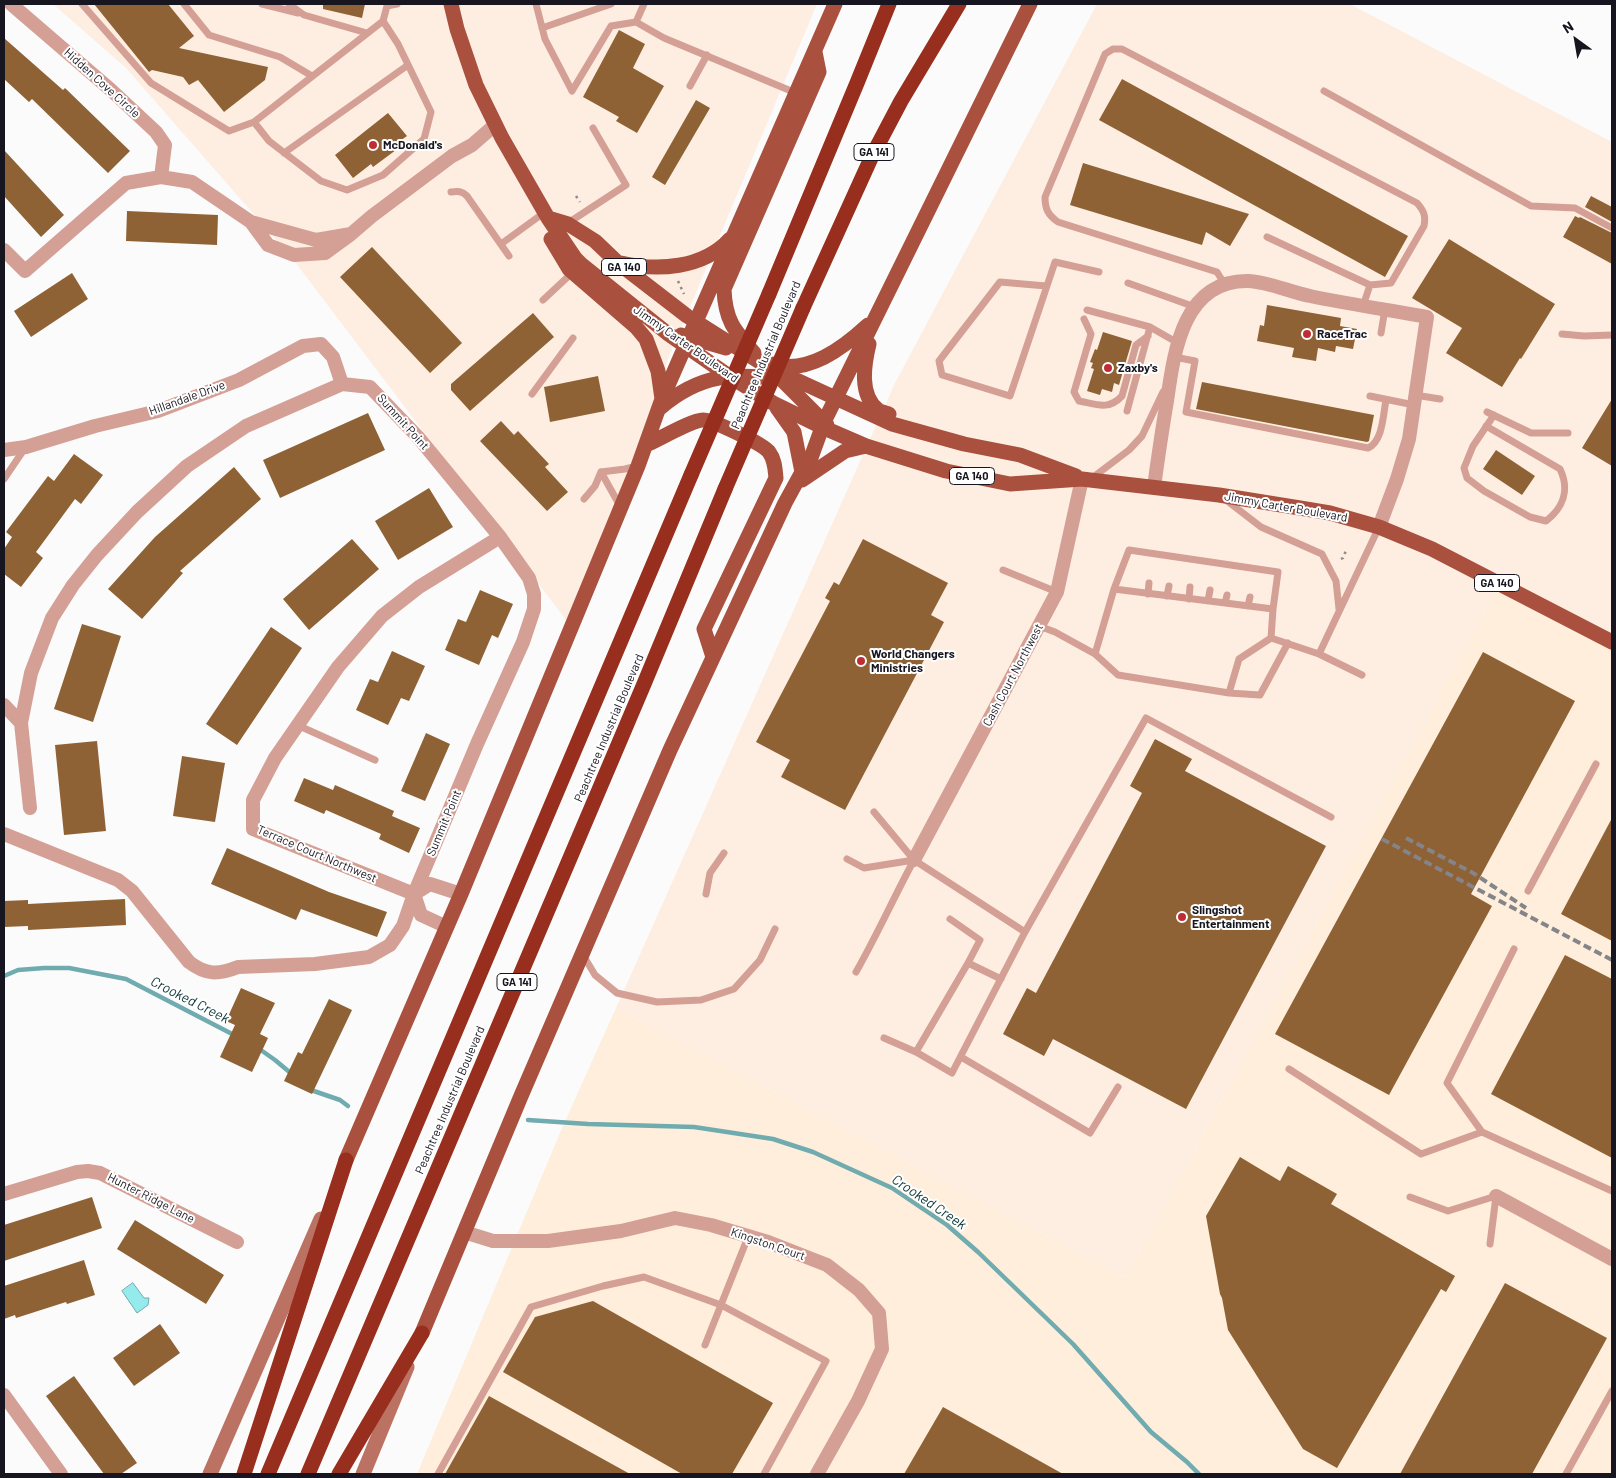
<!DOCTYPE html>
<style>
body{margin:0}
#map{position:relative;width:1616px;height:1478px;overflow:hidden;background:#fbfbfb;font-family:Barlow,sans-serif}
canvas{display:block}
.frame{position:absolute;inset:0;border:5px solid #171620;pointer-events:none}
.north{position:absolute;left:1551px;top:15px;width:50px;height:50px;-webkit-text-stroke:4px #fff;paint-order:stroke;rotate:328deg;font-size:14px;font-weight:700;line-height:20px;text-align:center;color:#171620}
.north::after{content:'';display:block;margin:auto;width:18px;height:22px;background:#171620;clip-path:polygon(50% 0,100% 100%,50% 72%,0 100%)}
</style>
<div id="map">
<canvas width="1616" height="1478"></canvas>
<div class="frame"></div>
<div class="north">N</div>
</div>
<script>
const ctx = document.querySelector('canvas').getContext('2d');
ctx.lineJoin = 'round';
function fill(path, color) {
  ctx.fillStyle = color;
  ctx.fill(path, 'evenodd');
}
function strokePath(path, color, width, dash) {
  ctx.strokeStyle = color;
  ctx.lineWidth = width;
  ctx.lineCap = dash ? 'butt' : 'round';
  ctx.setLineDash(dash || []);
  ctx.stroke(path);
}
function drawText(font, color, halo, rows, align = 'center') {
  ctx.font = font + ' Barlow,sans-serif';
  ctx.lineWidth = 4;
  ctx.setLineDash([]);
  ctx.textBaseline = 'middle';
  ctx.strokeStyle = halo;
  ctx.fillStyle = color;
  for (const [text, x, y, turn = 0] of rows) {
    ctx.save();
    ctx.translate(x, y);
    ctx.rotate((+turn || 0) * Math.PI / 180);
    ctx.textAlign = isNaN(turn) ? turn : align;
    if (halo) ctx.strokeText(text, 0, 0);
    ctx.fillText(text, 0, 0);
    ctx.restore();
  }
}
const commercial = new Path2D(`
 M53 4H817L668 359 642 448 569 624 292 258 126 68Z
 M1097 4H1350L1612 142V637L1504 575 1126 1278 616 1008 895 383Z`);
const industrial = new Path2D(`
 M1504 575 1612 637V1474H417L562 1128 616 1008 1126 1278Z`);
const water = new Path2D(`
 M133 1283 144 1298H149L148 1305 137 1313 122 1291Z`);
const stream = new Path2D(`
 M4 976 18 970 44 968H69L126 979 236 1036
 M258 1048 275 1060 293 1075
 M308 1089 340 1100 348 1106
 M528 1120 588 1124 694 1127 773 1139 813 1152 892 1188 947 1225 978 1252 1073 1344 1151 1432 1187 1462 1199 1474`);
const building = new Path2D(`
 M94 4H168L194 36 179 48 268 67 265 80 224 112 198 80 189 85 183 77 152 70 149 72Z
 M323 4H365L362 18 323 9Z
 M619 30 645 44 633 68 664 86 637 133 616 121 619 117 583 97Z
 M4 38 63 90 65 88 130 151 108 173 32 99 29 102 4 79Z
 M1122 79 1408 236 1385 277 1099 120Z
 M696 100 710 108 665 185 652 177Z
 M388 113 407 136 397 143 400 147 373 167 371 164 353 178 335 155Z
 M4 150 64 215 41 237 4 196Z
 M1083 163 1249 214 1230 246 1206 232 1202 245 1070 205Z
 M1591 196 1612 207V222L1585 207Z
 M127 211 218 215 217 245 126 241Z
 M1575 216 1579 218 1580 217 1612 233V264L1563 237Z
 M1449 239 1555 304 1521 359 1520 358 1502 387 1446 353 1462 328 1412 298Z
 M372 247 462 343 430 373 340 277Z
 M72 273 88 299 31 337 14 311Z
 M1267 305 1341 318 1340 326 1357 329 1353 349 1336 346 1335 352 1318 348 1316 361 1292 357 1294 348 1257 341 1260 325 1264 326Z
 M533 313 554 337 470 411 451 390V384Z
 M1103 332 1132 341 1119 385 1114 383 1112 392 1102 389 1100 395 1087 391 1094 369 1091 368 1093 363 1090 362 1095 349 1097 350Z
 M598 376 605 411 550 422 544 387Z
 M1202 382 1374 415 1369 441 1367 442 1196 409Z
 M1612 399V466L1582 448Z
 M368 413 385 450 280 498 263 460Z
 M501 421 514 435 518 431 549 464 545 467 568 492 547 511 480 441Z
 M1496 450 1535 476 1522 495 1483 469Z
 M74 454 103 475 81 504 75 499 36 552 43 558 21 587 4 574V549L12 537 6 532 48 476 54 481Z
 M234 467 261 499 180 571 183 573 142 619 108 589 155 537Z
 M429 488 453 527 398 560 375 521Z
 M352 539 379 569 309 630 283 599Z
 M863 539 948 583 931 615 944 622 845 810 781 777 790 760 756 742 830 601 825 598 834 582 839 585Z
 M480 590 513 604 498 638 492 635 479 665 445 650 458 619 466 622Z
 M82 624 121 636 93 722 54 709Z
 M271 627 302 648 237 745 206 724Z
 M392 651 425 666 409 701 401 698 388 725 356 710 370 679 378 682Z
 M1483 652 1575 701 1471 894 1492 906 1389 1095 1275 1034Z
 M426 733 450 744 425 801 401 791Z
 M1155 739 1192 759 1185 771 1326 846 1186 1109 1053 1039 1044 1056 1003 1034 1027 988 1036 993 1142 793 1130 786Z
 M97 741 106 831 64 835 55 745Z
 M182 756 225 763 215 822 173 816Z
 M304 778 333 790 335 785 394 811 392 816 420 828 409 853 379 839 381 834 326 810 324 814 294 801Z
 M1612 818V941L1561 914Z
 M227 848 329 892 387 912 377 937 301 909 296 920 211 884Z
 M125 899 126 925 28 930V926L4 927V901L28 900V904Z
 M1565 955 1612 979V1158L1491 1094Z
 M241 988 275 1003 260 1034 268 1038 252 1072 220 1057 235 1025 226 1021Z
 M329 999 352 1010 312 1094 284 1081 298 1052 302 1054Z
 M1240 1157 1280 1181 1288 1166 1337 1194 1331 1204 1455 1276 1446 1292 1441 1289 1337 1468 1303 1449 1228 1330 1222 1298 1220 1294 1206 1216Z
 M92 1197 102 1228 4 1261V1225Z
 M135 1220 224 1275 206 1304 117 1249Z
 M84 1260 95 1295 67 1304 66 1302 16 1318 15 1315 4 1319V1286Z
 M1505 1283 1607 1338 1532 1474H1400Z
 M593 1301 773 1403 732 1474H682L503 1372 535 1317Z
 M160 1324 180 1353 134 1386 113 1358Z
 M74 1376 137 1463 121 1474H104L46 1396Z
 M489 1396 630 1474H445Z
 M943 1407 1063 1474H904Z`);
const path = new Path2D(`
 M576 196 580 202
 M678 281 684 294
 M1341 559 1343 558 1347 548`);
const service = new Path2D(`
 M82 4 151 83 229 131 254 122
 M184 4 209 35 280 57 312 76
 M262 4 298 13
 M289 4 304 15 367 33
 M536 4 545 39 572 91
 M383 21 398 44 431 112 424 139 383 175 347 190 321 181 269 141 254 122 383 21 387 6 397 4
 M636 22 644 4
 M542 28 611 4
 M690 86 707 55
 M572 91 611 26 636 22 664 38 796 93
 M1324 91 1531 206 1575 208 1612 228
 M284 153 408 65
 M451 192C458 191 462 191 467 196L509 256
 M568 223 626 185 593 128
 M1267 237 1370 285 1363 306
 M501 244 545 212
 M1128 283 1195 307
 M1225 285 1217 272 1058 222C1048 215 1045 209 1045 197L1105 54 1113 49H1122L1417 203C1424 211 1426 216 1424 226L1391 283 1370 285
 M1046 286 1000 282 939 361 942 375 1010 396 1055 262 1099 272
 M543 300 573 272
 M1087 310 1150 327 1127 411
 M1084 319 1091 334 1074 392 1079 401C1096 404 1108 411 1122 396L1136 345 1148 336
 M1150 327 1178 343
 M1381 333 1385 309
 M1562 334 1584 336 1612 335
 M1174 357 1195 361 1186 412 1368 448C1383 441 1383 415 1386 400
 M532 394 573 338
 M1415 395 1440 399
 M1370 396 1414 405
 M1487 412 1531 433H1568
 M1486 426 1560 469C1570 490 1563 508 1546 521L1530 517 1484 491 1467 478 1464 468 1473 446 1494 415
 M601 472 620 506
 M601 472 625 469 637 466
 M1092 478 1129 450 1142 436 1163 392
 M4 479 25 448
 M584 499 595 486 601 472
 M1226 500 1261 527 1322 554 1336 581 1339 609
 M1003 570 1057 592
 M1114 589 1273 609
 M1148 594 1149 583
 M1167 596 1169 586
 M1189 599 1190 587
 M1208 601 1210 590
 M1225 603 1227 595
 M1248 606 1250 597
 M1039 626 1055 632 1095 654 1114 589 1129 550 1278 572 1273 609 1271 638 1319 654 1362 675
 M1095 654 1118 675 1229 693 1239 659 1271 638
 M1319 654 1379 527
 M1229 693 1260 695 1288 643
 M297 725 375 760
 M874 812 914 860 1025 932
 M847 859 864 868 914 860
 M1528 891 1596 764
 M706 894 710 873 724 853
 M583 955 595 975 617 993 657 1002 701 1000 734 989 760 960 775 929
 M968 963 1001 979
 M856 972C877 935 894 897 914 860
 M884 1038 916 1052 952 1073 1025 932 1146 718 1331 817
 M916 1052 968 963 980 940 950 919
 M961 1057 1090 1133 1118 1087
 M1289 1069 1421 1154 1482 1132 1447 1083 1514 949
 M1482 1132 1612 1191
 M1410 1197 1448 1211 1496 1196 1490 1244
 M705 1345 748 1237
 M438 1474 531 1307 603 1286 644 1277 721 1305 826 1361 764 1474
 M1566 1474 1612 1391`);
const minor = new Path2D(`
 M11 4 111 90 156 132 165 145 161 177
 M251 222 268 245 294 255 325 253 351 234 372 216 452 156 472 145 495 125
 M4 250 25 271 126 183 161 177 192 182 251 222 316 240 351 234
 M4 450 26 447 95 426 158 411 239 380 303 346 321 344 333 357 342 384
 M1154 487C1158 458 1162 430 1167 401 1174 352 1183 280 1248 281 1269 282 1290 292 1310 296 1349 304 1388 310 1427 317L1409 439 1397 479 1379 527
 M4 705 21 723
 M4 834 118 880 132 891 189 962C206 975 218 975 238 967L315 964 369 957 390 945 403 926 414 894 477 744 523 642 534 609V594L529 578 500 537 418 437 370 387 342 384 246 426 187 466 137 512 97 555 73 585 52 618 31 673 21 723 30 808
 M914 860 1057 592 1082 479
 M414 894 253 829V800L275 758 338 667 382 616 419 587 500 537
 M414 894 430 884 461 894
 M414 894 421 915 447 927
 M4 1194 77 1172 88 1171 100 1173 237 1242
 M1496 1196 1612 1259
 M464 1232 493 1241H548L621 1231 675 1218 711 1225 768 1242 827 1265 859 1290 879 1313 882 1349 858 1401 817 1474
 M4 1395 61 1474`);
const secondary = new Path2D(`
 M210 1474 321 1219
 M363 1474 407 1367`);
const primary = new Path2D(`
 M451 4 457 29 476 85 502 138 548 218 575 258 581 264 667 333 729 376 773 403 822 427 866 446 946 471 1010 484 1082 479 1090 480 1219 495 1300 508 1330 513 1379 527 1432 549 1612 642
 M548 218 568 224 595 241 617 262 687 316 766 366 892 424 964 444 1020 455 1076 476
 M551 239 569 269 636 327 646 339 658 371 662 399
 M621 263C657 271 703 269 730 239
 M681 335 726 348
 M869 344C864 365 859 395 878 410 881 412 886 413 889 414
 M754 353C734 330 725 320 724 289L819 72 815 52
 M772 364C808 375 843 348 868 325
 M778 376 827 425
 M660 408C701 373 734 373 784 379
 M777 408 794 432 802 472
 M646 445C658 440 692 420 703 420 713 420 763 444 769 452 775 460 775 469 776 478L704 629 713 657
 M802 480 845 451 866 446
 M346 1160 461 894 638 466 662 399 835 4
 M422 1333 521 1096 670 750 785 503 802 472 808 466 824 422 1030 4`);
const motorway = new Path2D(`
 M769 294 857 83 889 4
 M803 308 872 156 901 101 959 4
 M244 1474 346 1160
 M268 1474 691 475
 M308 1474 644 684 725 489
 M339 1474 422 1333`);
const rail = new Path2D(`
 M1406 838 1473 873 1526 908
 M1382 839 1612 960`);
const motorwayBridge = new Path2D(`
 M691 475 769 294
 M725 489 803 308`);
const markers = [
 [373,145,5,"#bd2d34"],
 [1307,334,5,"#bd2d34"],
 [1108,368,5,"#bd2d34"],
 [861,661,5,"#bd2d34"],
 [1182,917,5,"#bd2d34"]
];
const shields = [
 [874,152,40],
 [624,267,45],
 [972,476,45],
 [1497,583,45],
 [517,982,40]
];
const shieldNames = [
 ["GA 141",874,152],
 ["GA 140",624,267],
 ["GA 140",972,476],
 ["GA 140",1497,583],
 ["GA 141",517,982]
];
const streetNames = [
 ["Hidden Cove Circle",102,83,42],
 ["Jimmy Carter Boulevard",686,344,35],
 ["Peachtree Industrial Boulevard",766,355,-67],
 ["Hillandale Drive",187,398,-20],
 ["Summit Point",403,422,48],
 ["Jimmy Carter Boulevard",1286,507,10],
 ["Cash Court Northwest",1013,675,-62],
 ["Peachtree Industrial Boulevard",609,728,-67],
 ["Summit Point",444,823,-67],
 ["Terrace Court Northwest",317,854,23],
 ["Peachtree Industrial Boulevard",450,1100,-67],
 ["Hunter Ridge Lane",151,1198,27],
 ["Kingston Court",768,1244,19]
];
const poiNames = [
 ["McDonald's",383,145],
 ["RaceTrac",1317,334],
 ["Zaxby's",1118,368],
 ["World Changers",871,654],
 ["Ministries",871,668],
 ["Slingshot",1192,910],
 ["Entertainment",1192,924]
];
const waterNames = [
 ["Crooked Creek",190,1000,27],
 ["Crooked Creek",929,1202,34]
];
fill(commercial, '#feeee1');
fill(industrial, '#feeedb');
fill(water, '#95ebec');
strokePath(water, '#6fabaf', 1);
strokePath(stream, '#6fabaf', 4.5);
fill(building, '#8e6235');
strokePath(path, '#8b8a8f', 2.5, [2.5, 4]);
strokePath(service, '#d49f95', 7);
strokePath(minor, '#d49f95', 14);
strokePath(secondary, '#bc7263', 15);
strokePath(primary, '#a9503f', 15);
strokePath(motorway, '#982e1d', 15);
strokePath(rail, '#848489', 4, [8, 4]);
strokePath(motorwayBridge, '#982e1d', 15);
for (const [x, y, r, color] of markers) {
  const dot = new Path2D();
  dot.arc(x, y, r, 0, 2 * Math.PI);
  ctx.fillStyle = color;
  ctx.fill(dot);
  strokePath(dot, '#fff', 2);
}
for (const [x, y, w] of shields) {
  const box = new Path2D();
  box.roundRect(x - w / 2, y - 8.5, w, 17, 4);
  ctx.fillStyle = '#fff';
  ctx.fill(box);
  strokePath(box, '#171620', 1);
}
drawText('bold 11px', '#171620', null, shieldNames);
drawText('12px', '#171620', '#fff', streetNames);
drawText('bold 12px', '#171620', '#fff', poiNames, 'left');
drawText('italic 14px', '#0b3637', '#fff', waterNames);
</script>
